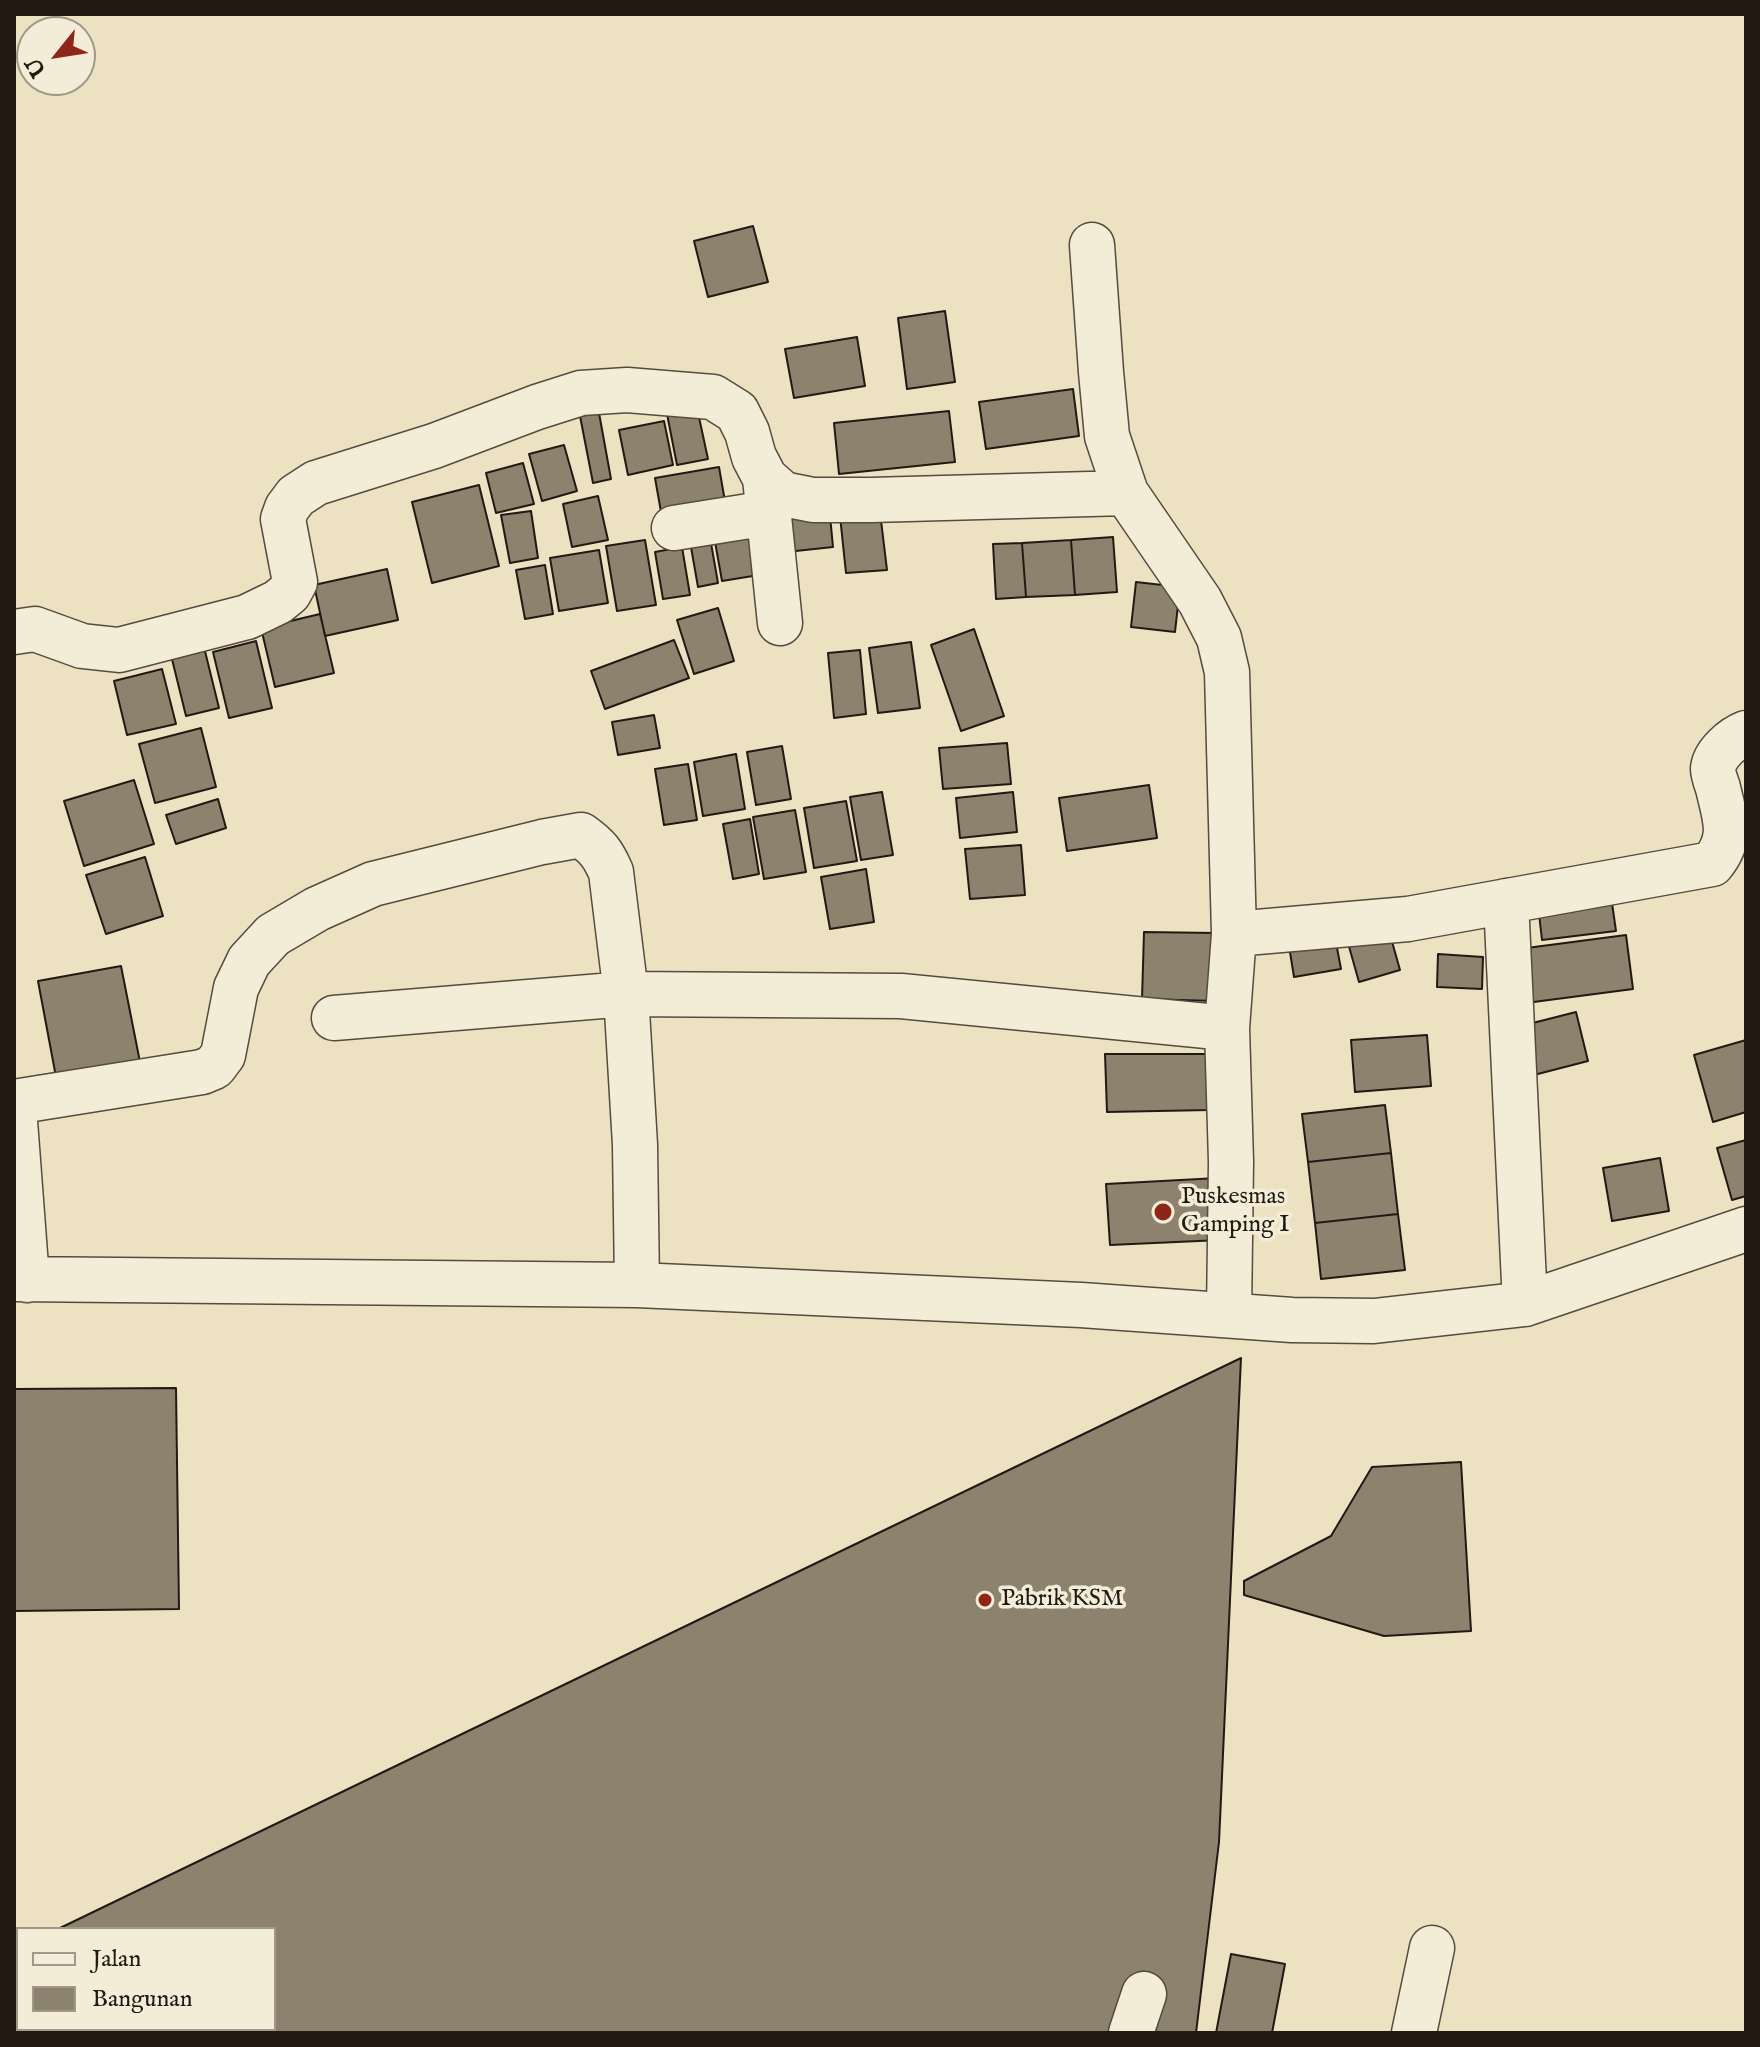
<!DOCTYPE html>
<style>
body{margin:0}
#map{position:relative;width:1760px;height:2047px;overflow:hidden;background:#ece2c2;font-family:"IM FELL English",serif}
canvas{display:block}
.frame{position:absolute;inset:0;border:16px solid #231913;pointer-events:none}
.legend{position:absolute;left:16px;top:1927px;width:260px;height:104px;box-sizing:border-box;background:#f3ecd7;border:2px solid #a09889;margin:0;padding:10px 14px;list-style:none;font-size:24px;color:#231913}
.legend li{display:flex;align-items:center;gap:16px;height:40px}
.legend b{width:40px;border:2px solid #a09889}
.north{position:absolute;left:16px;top:16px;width:80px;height:80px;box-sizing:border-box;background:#f3ecd7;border:2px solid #a09889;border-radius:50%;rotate:240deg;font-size:22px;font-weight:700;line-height:32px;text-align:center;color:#231913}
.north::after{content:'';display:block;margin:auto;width:28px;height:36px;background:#8f2418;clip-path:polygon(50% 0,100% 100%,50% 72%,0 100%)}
</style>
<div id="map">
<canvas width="1760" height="2047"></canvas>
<div class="frame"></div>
<ul class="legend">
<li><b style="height:10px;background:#f3ecd7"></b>Jalan</li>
<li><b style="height:22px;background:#8c826e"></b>Bangunan</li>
</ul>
<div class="north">U</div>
</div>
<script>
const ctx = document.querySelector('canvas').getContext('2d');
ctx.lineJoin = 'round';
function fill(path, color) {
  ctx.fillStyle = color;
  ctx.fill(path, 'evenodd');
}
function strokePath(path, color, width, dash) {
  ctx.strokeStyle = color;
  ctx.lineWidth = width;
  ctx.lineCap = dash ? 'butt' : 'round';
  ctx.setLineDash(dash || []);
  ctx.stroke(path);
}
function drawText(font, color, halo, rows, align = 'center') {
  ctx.font = font + ' "IM FELL English",serif';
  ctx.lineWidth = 7;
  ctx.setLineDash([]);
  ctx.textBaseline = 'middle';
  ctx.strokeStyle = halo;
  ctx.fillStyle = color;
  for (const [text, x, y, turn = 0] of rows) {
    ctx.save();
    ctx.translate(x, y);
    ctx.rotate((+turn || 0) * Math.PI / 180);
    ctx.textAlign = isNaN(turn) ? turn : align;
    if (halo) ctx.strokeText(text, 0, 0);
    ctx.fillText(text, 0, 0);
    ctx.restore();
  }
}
const building = new Path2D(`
 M753 226 768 282 708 297 694 241Z
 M945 311 955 382 907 389 898 318Z
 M857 337 865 386 794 398 785 349Z
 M1073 389 1079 436 986 449 979 402Z
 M697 408 708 459 677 465 667 414Z
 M949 411 955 462 839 474 834 423Z
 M599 413 611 479 593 483 580 416Z
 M664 421 673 465 628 475 619 430Z
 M564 445 577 491 542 501 529 454Z
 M523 463 534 504 496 513 486 473Z
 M719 467 727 513 663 523 655 478Z
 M479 485 499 566 432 583 412 502Z
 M598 496 608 540 572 547 563 504Z
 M829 505 833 547 777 553 773 511Z
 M531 511 538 558 510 563 501 515Z
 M880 512 887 570 846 573 840 516Z
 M750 519 759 575 722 581 712 525Z
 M708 526 718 583 698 587 688 530Z
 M1113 537 1117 592 1075 595 1071 540Z
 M645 540 656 605 617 611 606 546Z
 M1071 540 1075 595 1026 597 1022 543Z
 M1022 543 1026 597 996 599 993 544Z
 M682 547 690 595 663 599 655 552Z
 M599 550 608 603 559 611 550 558Z
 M545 565 553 614 525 619 516 570Z
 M387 569 398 620 325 636 314 585Z
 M1136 582 1180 587 1175 632 1131 627Z
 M718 608 734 661 694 674 677 620Z
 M320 614 334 673 275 687 261 628Z
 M974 629 1004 716 961 731 931 645Z
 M202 639 219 708 186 716 169 647Z
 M674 640 689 678 605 709 591 671Z
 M256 641 272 708 229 718 213 652Z
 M911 642 920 708 878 713 869 648Z
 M860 650 866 714 834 718 828 653Z
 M162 669 176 724 127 735 114 681Z
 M654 715 660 748 618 755 612 722Z
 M201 728 216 787 155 803 139 744Z
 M1007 743 1011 784 943 789 939 748Z
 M782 746 791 799 756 805 747 752Z
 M736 754 745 809 703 816 694 762Z
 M688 764 697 820 664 825 655 769Z
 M134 780 154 844 84 866 64 801Z
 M1149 785 1157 838 1067 851 1059 798Z
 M882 792 893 855 861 860 850 797Z
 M1013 792 1017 832 960 838 956 798Z
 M218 799 226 828 176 844 166 815Z
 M846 801 857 861 814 868 804 808Z
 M795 810 806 872 764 879 753 817Z
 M750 819 759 874 733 879 723 824Z
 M1021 845 1025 895 970 899 965 849Z
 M145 857 163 916 106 934 86 875Z
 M866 869 874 922 830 929 821 877Z
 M1611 896 1616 931 1542 940 1538 905Z
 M1389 931 1400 970 1359 982 1348 943Z
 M1144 932 1217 933 1216 1001 1142 999Z
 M1626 935 1633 989 1526 1003 1519 949Z
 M1335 937 1341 969 1294 977 1289 946Z
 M1438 954 1483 957 1482 989 1437 987Z
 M121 966 140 1062 56 1077 38 981Z
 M1576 1012 1588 1061 1530 1076 1517 1027Z
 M1427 1035 1431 1086 1355 1092 1351 1040Z
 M1746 1040V1112L1713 1122 1694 1055Z
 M1105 1054H1208L1209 1110 1107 1112Z
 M1385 1105 1391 1153 1308 1162 1302 1114Z
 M1746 1140V1196L1732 1200 1717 1148Z
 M1391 1153 1398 1214 1315 1223 1308 1162Z
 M1660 1158 1669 1211 1612 1221 1603 1168Z
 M1218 1178 1221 1240 1110 1245 1106 1184Z
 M1398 1214 1405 1270 1321 1279 1315 1223Z
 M1241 1358 1219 1842 1196 2033H14V1950L18 1948V2029H274V1929H58Z
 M176 1388 179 1609 14 1611V1389Z
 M1461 1462 1471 1631 1384 1636 1244 1595V1581L1331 1536 1372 1467Z
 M1231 1954 1285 1964 1272 2033H1216Z`);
const minor = new Path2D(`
 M1092 245 1101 372 1107 436 1126 493 1200 601 1219 638 1227 672 1234 934
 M765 478 780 623
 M674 528 768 513
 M14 632 35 629 82 646 119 650 247 617 278 602 289 593 295 582 283 519 287 508 296 496 316 483 434 446 537 407 581 393 627 390 713 397 737 412 747 432 754 457 765 478 783 494 813 500H871L1126 493
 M1506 901 1525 1304
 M334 1018 626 994 901 996 1227 1028
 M14 1102 202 1072 214 1067 223 1055 236 988 249 961 273 935 317 909 373 884 542 842 581 835C598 847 603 854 611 872L626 994 635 1145 637 1285
 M14 1108 27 1280
 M14 1279 637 1285 1081 1305 1292 1320 1374 1321 1525 1304 1746 1229
 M1229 1315 1231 1162 1227 1028 1234 934 1408 919 1712 864C1734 837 1725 819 1718 788 1716 782 1713 774 1713 769 1714 754 1733 738 1746 733
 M1131 2033 1144 1994
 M1414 2033 1432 1948`);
const markers = [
 [1163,1212,10,"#8f2418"],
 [985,1600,8,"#8f2418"]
];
const poiNames = [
 ["Puskesmas",1181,1198],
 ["Gamping I",1181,1226],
 ["Pabrik KSM",1001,1600]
];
fill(building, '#8c826e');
strokePath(building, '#231913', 2);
strokePath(minor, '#554b3f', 47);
strokePath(minor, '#f3ecd7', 44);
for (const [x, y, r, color] of markers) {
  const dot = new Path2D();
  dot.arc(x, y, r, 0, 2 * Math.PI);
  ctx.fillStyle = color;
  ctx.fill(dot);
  strokePath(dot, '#f3ecd7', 3);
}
drawText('24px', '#231913', '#f3ecd7', poiNames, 'left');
</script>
